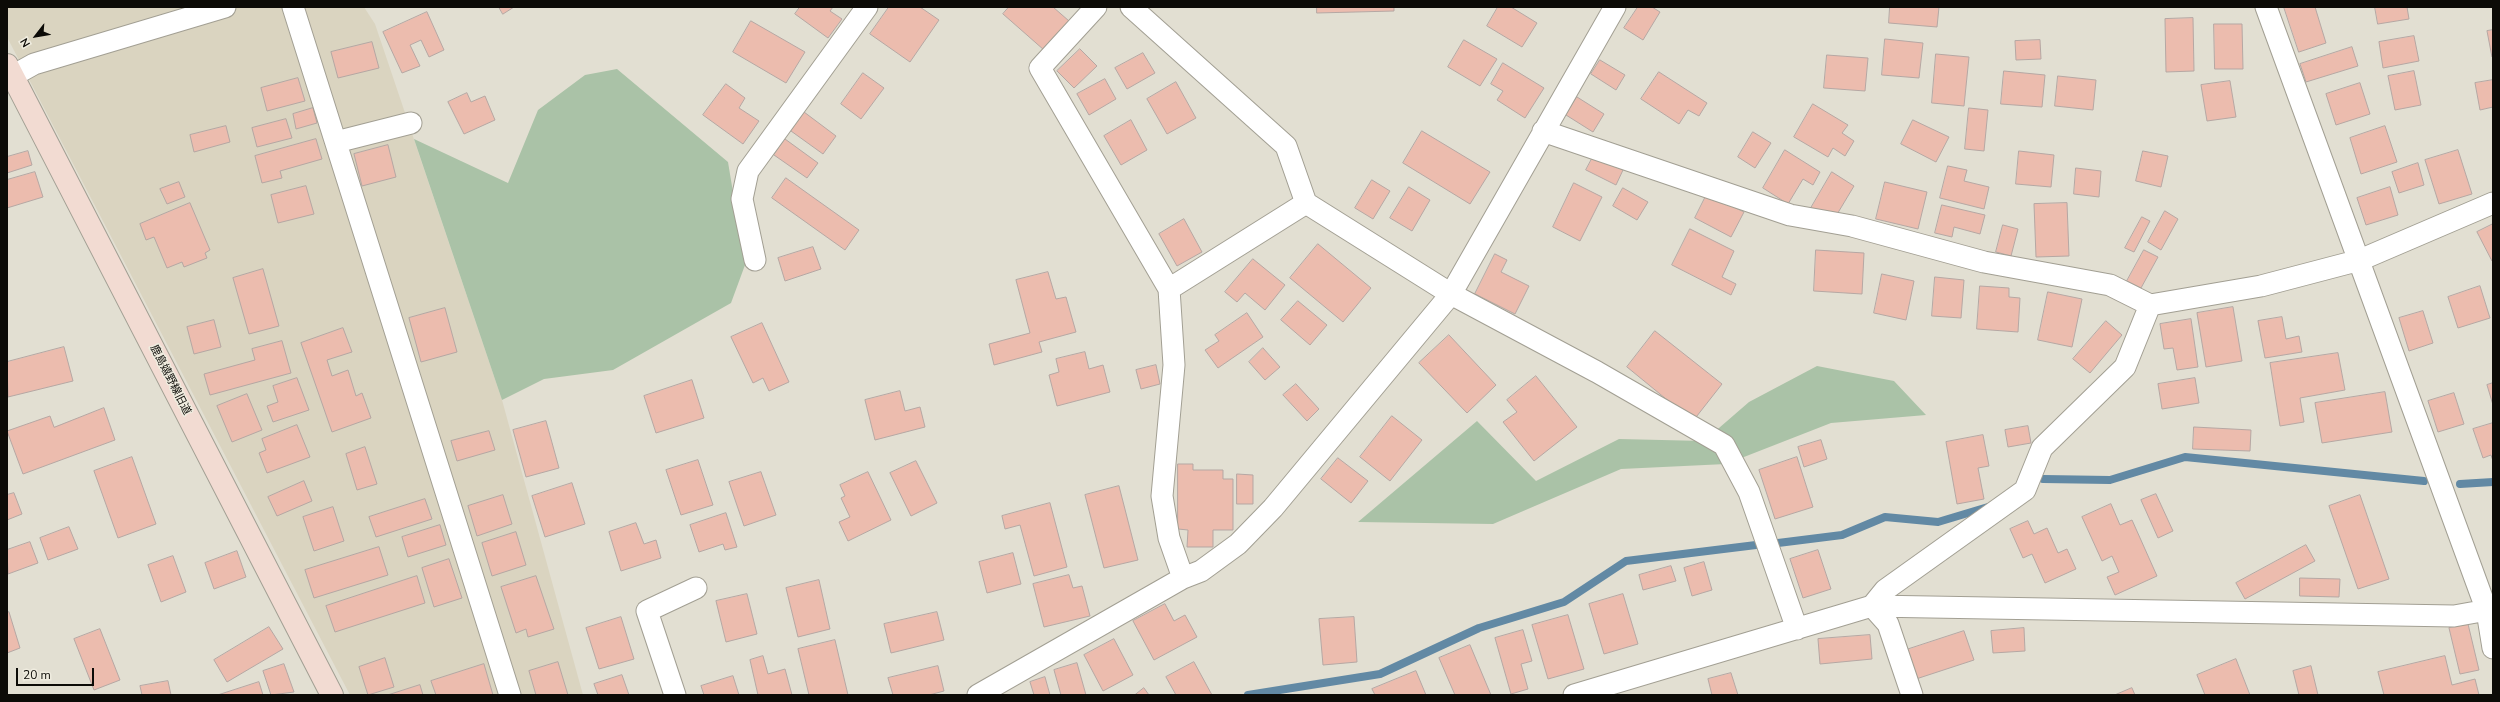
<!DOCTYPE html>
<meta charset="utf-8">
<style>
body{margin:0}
#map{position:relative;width:2500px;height:702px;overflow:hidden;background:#e2dfd2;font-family:"Nunito Sans",sans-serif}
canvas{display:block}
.frame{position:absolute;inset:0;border:8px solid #0c0b07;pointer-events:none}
.north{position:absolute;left:16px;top:16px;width:40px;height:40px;-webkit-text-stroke:3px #efecdf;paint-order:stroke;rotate:239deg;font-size:11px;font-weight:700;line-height:16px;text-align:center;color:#0c0b07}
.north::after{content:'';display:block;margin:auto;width:14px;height:18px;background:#0c0b07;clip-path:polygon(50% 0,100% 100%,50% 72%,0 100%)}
.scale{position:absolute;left:16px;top:668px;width:78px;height:18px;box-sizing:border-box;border:2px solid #0c0b07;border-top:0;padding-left:5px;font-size:12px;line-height:14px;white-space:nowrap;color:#0c0b07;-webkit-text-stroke:3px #efecdf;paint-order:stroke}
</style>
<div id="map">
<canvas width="2500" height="702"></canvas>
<div class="frame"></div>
<div class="north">N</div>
<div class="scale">20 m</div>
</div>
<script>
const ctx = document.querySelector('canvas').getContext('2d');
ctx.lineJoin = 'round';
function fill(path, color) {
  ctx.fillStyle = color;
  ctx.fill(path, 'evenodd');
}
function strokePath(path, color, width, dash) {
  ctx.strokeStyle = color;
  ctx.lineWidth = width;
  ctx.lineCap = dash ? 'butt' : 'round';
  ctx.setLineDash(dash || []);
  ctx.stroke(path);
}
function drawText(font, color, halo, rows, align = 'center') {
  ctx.font = font + ' "Nunito Sans","Noto Sans JP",sans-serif';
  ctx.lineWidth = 3;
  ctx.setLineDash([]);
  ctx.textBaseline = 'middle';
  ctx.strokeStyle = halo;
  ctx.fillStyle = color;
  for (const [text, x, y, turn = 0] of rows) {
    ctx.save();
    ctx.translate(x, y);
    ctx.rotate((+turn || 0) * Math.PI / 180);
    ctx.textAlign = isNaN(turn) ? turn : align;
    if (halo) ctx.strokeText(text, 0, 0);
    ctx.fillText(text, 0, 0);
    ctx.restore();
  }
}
const built = new Path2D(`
 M7 7H364L375 24 502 400 583 695H350L7 37Z`);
const green = new Path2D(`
 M617 69 728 162 745 265 731 303 613 370 544 379 502 400 414 139 508 183 538 110 585 75Z
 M1817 366 1894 381 1926 415 1831 423 1726 464 1621 469 1493 524 1358 522 1477 421 1536 481 1619 439 1704 441 1749 402Z`);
const stream = new Path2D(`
 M2043 479 2110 480 2185 457 2424 481
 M2460 484 2493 482
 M1778 543 1842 535 1885 517 1938 522 1988 507
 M1248 695 1380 674 1479 628 1564 602 1626 561 1756 545`);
const building = new Path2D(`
 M499 7H514L503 14Z
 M800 7H833L830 11 842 19 828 38 795 14Z
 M889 7H920L939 20 910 62 870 34Z
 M1009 7H1053L1069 21 1044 50 1003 14Z
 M1317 7H1394V11L1317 13Z
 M1498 7H1511L1537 23 1522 47 1487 26Z
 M1638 7H1652L1660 12 1643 40 1624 28Z
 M1890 7H1939L1937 27 1889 23Z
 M2284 7H2315L2326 43 2299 52Z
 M2375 7H2407L2409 19 2378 24Z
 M427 12 444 50 429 57 421 40 410 45 420 66 402 73 383 32Z
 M2193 18 2194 71 2166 72 2165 19Z
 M751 21 805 52 786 83 733 52Z
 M2214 24H2242L2243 69H2215Z
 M2493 30V56L2492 57 2487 31Z
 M2414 36 2419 61 2383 68 2379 42Z
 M1885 39 1923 43 1919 78 1882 75Z
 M1464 40 1497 59 1480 86 1448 67Z
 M2040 40 2041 59 2016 60 2015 41Z
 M372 42 379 68 338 78 331 52Z
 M2352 47 2358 66 2306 82 2300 64Z
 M1080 49 1097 66 1074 88 1057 71Z
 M1143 53 1155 73 1127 89 1115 68Z
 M1936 54 1969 57 1964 106 1932 103Z
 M1827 55 1868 58 1865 91 1824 88Z
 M1600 60 1625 75 1616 90 1591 74Z
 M1503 63 1544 88 1525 118 1497 100 1503 91 1491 84Z
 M2004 71 2045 75 2042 107 2001 104Z
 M2414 71 2421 105 2395 110 2388 76Z
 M1659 72 1707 103 1699 116 1688 110 1679 124 1641 99Z
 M863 73 884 88 861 119 841 104Z
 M2058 76 2096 80 2093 110 2055 106Z
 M298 78 305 101 267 111 261 88Z
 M1105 79 1116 99 1089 115 1077 94Z
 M2493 80V107L2480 110 2475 83Z
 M2230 81 2236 117 2207 121 2201 85Z
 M1176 82 1196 118 1167 134 1147 99Z
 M2360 83 2370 114 2336 125 2326 94Z
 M726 84 745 98 739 108 759 121 743 144 703 115Z
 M467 93 471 102 485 96 495 120 464 134 448 102Z
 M1577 97 1604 114 1593 132 1566 115Z
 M1813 104 1848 125 1842 133 1854 141 1845 156 1833 148 1828 157 1794 137Z
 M313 108 317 123 296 129 293 114Z
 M1969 108 1988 110 1984 151 1965 149Z
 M804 112 836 136 823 154 791 131Z
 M286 119 292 138 257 147 252 128Z
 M1131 120 1147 150 1121 165 1104 136Z
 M1913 120 1949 137 1936 162 1901 144Z
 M226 126 230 142 194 152 190 135Z
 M2385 126 2397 162 2361 174 2350 138Z
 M1422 131 1490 172 1470 204 1403 163Z
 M1753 132 1771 143 1755 168 1738 157Z
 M316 139 322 159 280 171 282 178 262 183 255 156Z
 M785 139 818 163 807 178 774 155Z
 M388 145 396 177 362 186 354 154Z
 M1785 150 1820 172 1813 185 1803 179 1788 204 1763 188Z
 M2458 150 2472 194 2439 204 2425 160Z
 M28 151 32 165 7 173V157Z
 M2019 151 2054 155 2051 187 2016 184Z
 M2143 151 2168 156 2161 187 2136 181Z
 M1594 155 1623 170 1616 185 1586 170Z
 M2418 163 2424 185 2399 193 2392 172Z
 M1948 166 1967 170 1964 181 1989 187 1984 209 1940 198Z
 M2076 168 2101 171 2099 197 2074 194Z
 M35 172 43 197 7 208V180Z
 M1832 172 1854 186 1833 221 1811 208Z
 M786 178 859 230 845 250 772 198Z
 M1372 180 1390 191 1373 219 1355 208Z
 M179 182 185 197 167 204 160 189Z
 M1885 182 1927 192 1918 229 1876 219Z
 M1574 183 1602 197 1580 241 1553 227Z
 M306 186 314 214 278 223 271 195Z
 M1409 187 1430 200 1412 231 1390 218Z
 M2390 187 2398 215 2366 225 2357 198Z
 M1623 188 1648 202 1637 220 1613 206Z
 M1707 194 1744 212 1731 237 1695 218Z
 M190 203 210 250 205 253 207 258 184 267 182 262 167 268 154 237 146 240 140 224Z
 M2067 203 2069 256 2036 257 2034 204Z
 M1942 205 1985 215 1980 234 1954 227 1952 237 1935 233Z
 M2165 211 2178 219 2161 250 2148 242Z
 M2142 217 2150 221 2134 252 2125 248Z
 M1184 219 1202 252 1177 266 1159 234Z
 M2493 224V261H2492L2477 232Z
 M2003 225 2018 229 2011 256 1996 252Z
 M1690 229 1734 251 1722 277 1736 284 1731 295 1672 265Z
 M1318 244 1371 288 1343 322 1290 278Z
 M813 247 821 269 785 281 778 258Z
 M1816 250 1864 253 1862 294 1814 291Z
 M2144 250 2158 257 2141 288 2127 281Z
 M1495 254 1507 260 1501 272 1529 286 1515 314 1475 294Z
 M1253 259 1285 285 1265 310 1245 293 1237 302 1225 292Z
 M263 269 279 326 249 334 233 278Z
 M1048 272 1056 299 1066 297 1076 332 1039 342 1042 352 994 365 989 344 1030 333 1016 280Z
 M1882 274 1914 281 1906 320 1874 313Z
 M1935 277 1964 280 1961 318 1932 316Z
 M1980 286 2009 288V297L2020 298 2018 332 1977 329Z
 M2480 286 2490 318 2458 328 2448 297Z
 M2048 292 2082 299 2072 347 2038 340Z
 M1298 301 1327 325 1310 345 1281 320Z
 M2233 307 2242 361 2206 367 2197 313Z
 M445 308 457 352 421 362 409 318Z
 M2423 311 2433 343 2409 351 2399 318Z
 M1247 313 1263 337 1218 368 1205 350 1219 341 1215 335Z
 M2282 317 2286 339 2299 336 2302 352 2265 358 2258 321Z
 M2191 319 2198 367 2177 370 2173 348 2164 349 2160 324Z
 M214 320 221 347 194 354 187 327Z
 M2106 321 2122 335 2090 373 2073 359Z
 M762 323 789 382 769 391 763 378 753 383 731 337Z
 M343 328 352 352 327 360 332 376 348 370 356 396 362 393 371 418 332 432 301 343Z
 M1655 331 1722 384 1693 421 1627 367Z
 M1449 335 1496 385 1467 413 1419 363Z
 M282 341 291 373 210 395 204 374 255 360 252 349Z
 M64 347 73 381 8 397 7 362Z
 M1263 348 1280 367 1265 380 1249 362Z
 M1085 352 1089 369 1103 365 1110 392 1057 406 1049 375 1059 372 1056 359Z
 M2338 353 2345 390 2300 398 2304 422 2280 426 2270 363Z
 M1156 365 1160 384 1141 389 1136 370Z
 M1536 376 1577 427 1534 461 1503 422 1517 412 1507 400Z
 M297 378 309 410 273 422 267 406 278 402 273 386Z
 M2195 378 2199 403 2162 409 2158 384Z
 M692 380 704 418 656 433 644 396Z
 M2493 383V405L2487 385Z
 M1296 384 1319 409 1307 421 1283 395Z
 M900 391 905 411 920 407 925 427 875 440 865 400Z
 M2385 392 2392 432 2322 443 2315 403Z
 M2454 393 2464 424 2438 432 2428 401Z
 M247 394 262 430 232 442 217 406Z
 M104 408 115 440 23 474 7 431 50 416 54 427Z
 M1392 416 1422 440 1390 481 1360 457Z
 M546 421 559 468 526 477 513 430Z
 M2493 423V461L2491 455 2483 458 2473 429Z
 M297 425 310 457 267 473 259 453 266 450 262 439Z
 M2028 426 2031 443 2008 447 2005 430Z
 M2194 427 2251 430 2250 451 2193 449Z
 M489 431 495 450 457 461 451 441Z
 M1983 435 1989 466 1978 468 1984 499 1957 504 1946 442Z
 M1821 440 1827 459 1804 467 1798 447Z
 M365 447 377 484 357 490 346 454Z
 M132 457 156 524 118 538 94 471Z
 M1797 457 1813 507 1775 519 1759 470Z
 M1338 458 1368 481 1351 503 1321 479Z
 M698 460 713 505 681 515 666 470Z
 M916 461 937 503 911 516 890 473Z
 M1178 464H1193V470H1223V479H1233V530H1213V547H1187L1188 530 1178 529Z
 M761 472 776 515 744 526 729 482Z
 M868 472 891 520 848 541 839 522 850 517 841 498 845 496 840 485Z
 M1237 474 1253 475V504H1237Z
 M304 481 312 501 277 516 268 497Z
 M572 483 585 524 545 537 532 496Z
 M1119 486 1138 560 1104 568 1085 495Z
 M14 493 22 514 7 520V495Z
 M2156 494 2173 531 2158 538 2141 500Z
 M503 495 512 524 477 536 468 506Z
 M2360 495 2389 579 2358 589 2329 506Z
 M425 499 432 519 376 537 369 517Z
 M1050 503 1067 567 1034 576 1020 525 1005 529 1002 516Z
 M2111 504 2120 525 2132 520 2157 576 2115 595 2107 577 2119 572 2112 556 2102 561 2082 517Z
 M333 507 344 541 314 551 303 517Z
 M726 513 737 547 725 550 723 544 699 552 690 525Z
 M2028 521 2034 534 2047 528 2058 553 2067 549 2076 569 2045 583 2032 554 2023 558 2010 529Z
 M636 523 644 544 656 540 661 558 621 571 609 532Z
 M440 525 446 545 408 557 402 537Z
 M69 527 78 549 48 560 40 538Z
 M516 532 526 565 492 576 482 543Z
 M30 542 38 563 8 574 7 550Z
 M2306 545 2315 561 2245 599 2236 583Z
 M379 547 388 575 314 598 305 570Z
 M1818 550 1831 589 1803 598 1790 559Z
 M237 551 246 577 214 589 205 563Z
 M1013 553 1021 584 987 593 979 562Z
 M173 556 186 592 161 602 148 565Z
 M449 559 462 598 434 607 422 568Z
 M1704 562 1712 590 1692 596 1684 568Z
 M1671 566 1676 581 1643 590 1639 575Z
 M1069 575 1073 588 1082 586 1090 616 1044 627 1033 584Z
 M417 576 425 603 335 632 326 606Z
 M536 576 554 629 528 637 526 629 516 633 501 587Z
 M2300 578 2340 579 2339 597 2300 596Z
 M819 580 830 629 798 637 786 588Z
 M747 594 757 634 726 642 716 601Z
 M1623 594 1638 644 1604 654 1589 604Z
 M1165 604 1174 621 1185 615 1197 637 1154 660 1133 621Z
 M9 612 20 648 7 653V613Z
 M937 612 944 640 891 653 884 624Z
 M1568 615 1584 669 1548 679 1532 625Z
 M621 617 634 659 599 669 586 628Z
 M1354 617 1357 662 1323 665 1319 619Z
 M2468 624 2479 670 2460 674 2449 628Z
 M269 627 283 649 227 682 214 660Z
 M2024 628 2025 651 1993 653 1991 631Z
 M100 629 120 680 94 690 74 639Z
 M1523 630 1532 661 1521 664 1528 689 1511 694 1495 638Z
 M1964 631 1974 660 1916 679 1906 650Z
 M1870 635 1872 659 1820 664 1818 639Z
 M1114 639 1133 675 1103 691 1084 655Z
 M835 640 848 695H809L798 649Z
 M1470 645 1491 695H1455L1439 658Z
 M763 656 768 674 785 669 792 695H758L750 660Z
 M2445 656 2452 685 2475 679 2479 695H2384L2378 672Z
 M385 658 394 687 368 695 359 667Z
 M2236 659 2250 695H2205L2197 675Z
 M558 662 568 695H536L529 671Z
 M1194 662 1212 695H1176L1166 677Z
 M1077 663 1086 695H1061L1054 670Z
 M284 664 294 692 271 695 263 671Z
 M484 664 493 695H436L431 681Z
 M938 666 944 691 929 695H893L888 678Z
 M2311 666 2318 695H2299L2293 671Z
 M1416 671 1426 695H1375L1372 689Z
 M1731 673 1738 695H1712L1708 679Z
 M622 675 629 695H598L594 684Z
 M733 676 739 695H704L701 686Z
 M1045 677 1050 695H1034L1030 682Z
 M168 681 171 695H142L140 686Z
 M259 682 263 695H218Z
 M420 685 423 695H388Z
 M1144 688 1149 695H1135Z
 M2132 688 2135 695H2115Z`);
const street = new Path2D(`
 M293 7 510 695
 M1096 7 1040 68 1169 289 1174 365 1162 496 1169 538 1183 578
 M1131 7 1286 146 1306 203 1451 294 1597 372 1724 445 1749 492 1797 629
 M2266 7 2487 611 2493 648
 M7 79 34 64 225 7
 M1543 131 1790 215 1852 226 1984 262 2110 285 2150 305 2261 286 2360 260 2493 203
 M336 142 411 123
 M755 260 742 199 748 171 867 7
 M1169 289 1306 203
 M1872 606 1885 590 2025 490 2042 448 2125 367 2150 305
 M1872 606 1888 624 1912 695
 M675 695 647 611 696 588
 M978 695 1183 578 1201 571 1238 544 1273 508 1451 294 1615 7
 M1574 695 1872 606 2454 616 2493 609`);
const secondary = new Path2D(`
 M7 65 332 695`);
const streetNames = [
 ["鹿島嬉野線旧道",170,380,63]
];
fill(built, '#dad4c0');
fill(green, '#aac2a7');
strokePath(stream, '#6289a4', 8);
fill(building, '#ecbcae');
strokePath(building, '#b5a7a3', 1);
strokePath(street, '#a29f93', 23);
strokePath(secondary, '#a29f93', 24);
strokePath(street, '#fff', 21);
strokePath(secondary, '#f2dbd2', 22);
drawText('11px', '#0c0b07', '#efecdf', streetNames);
</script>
